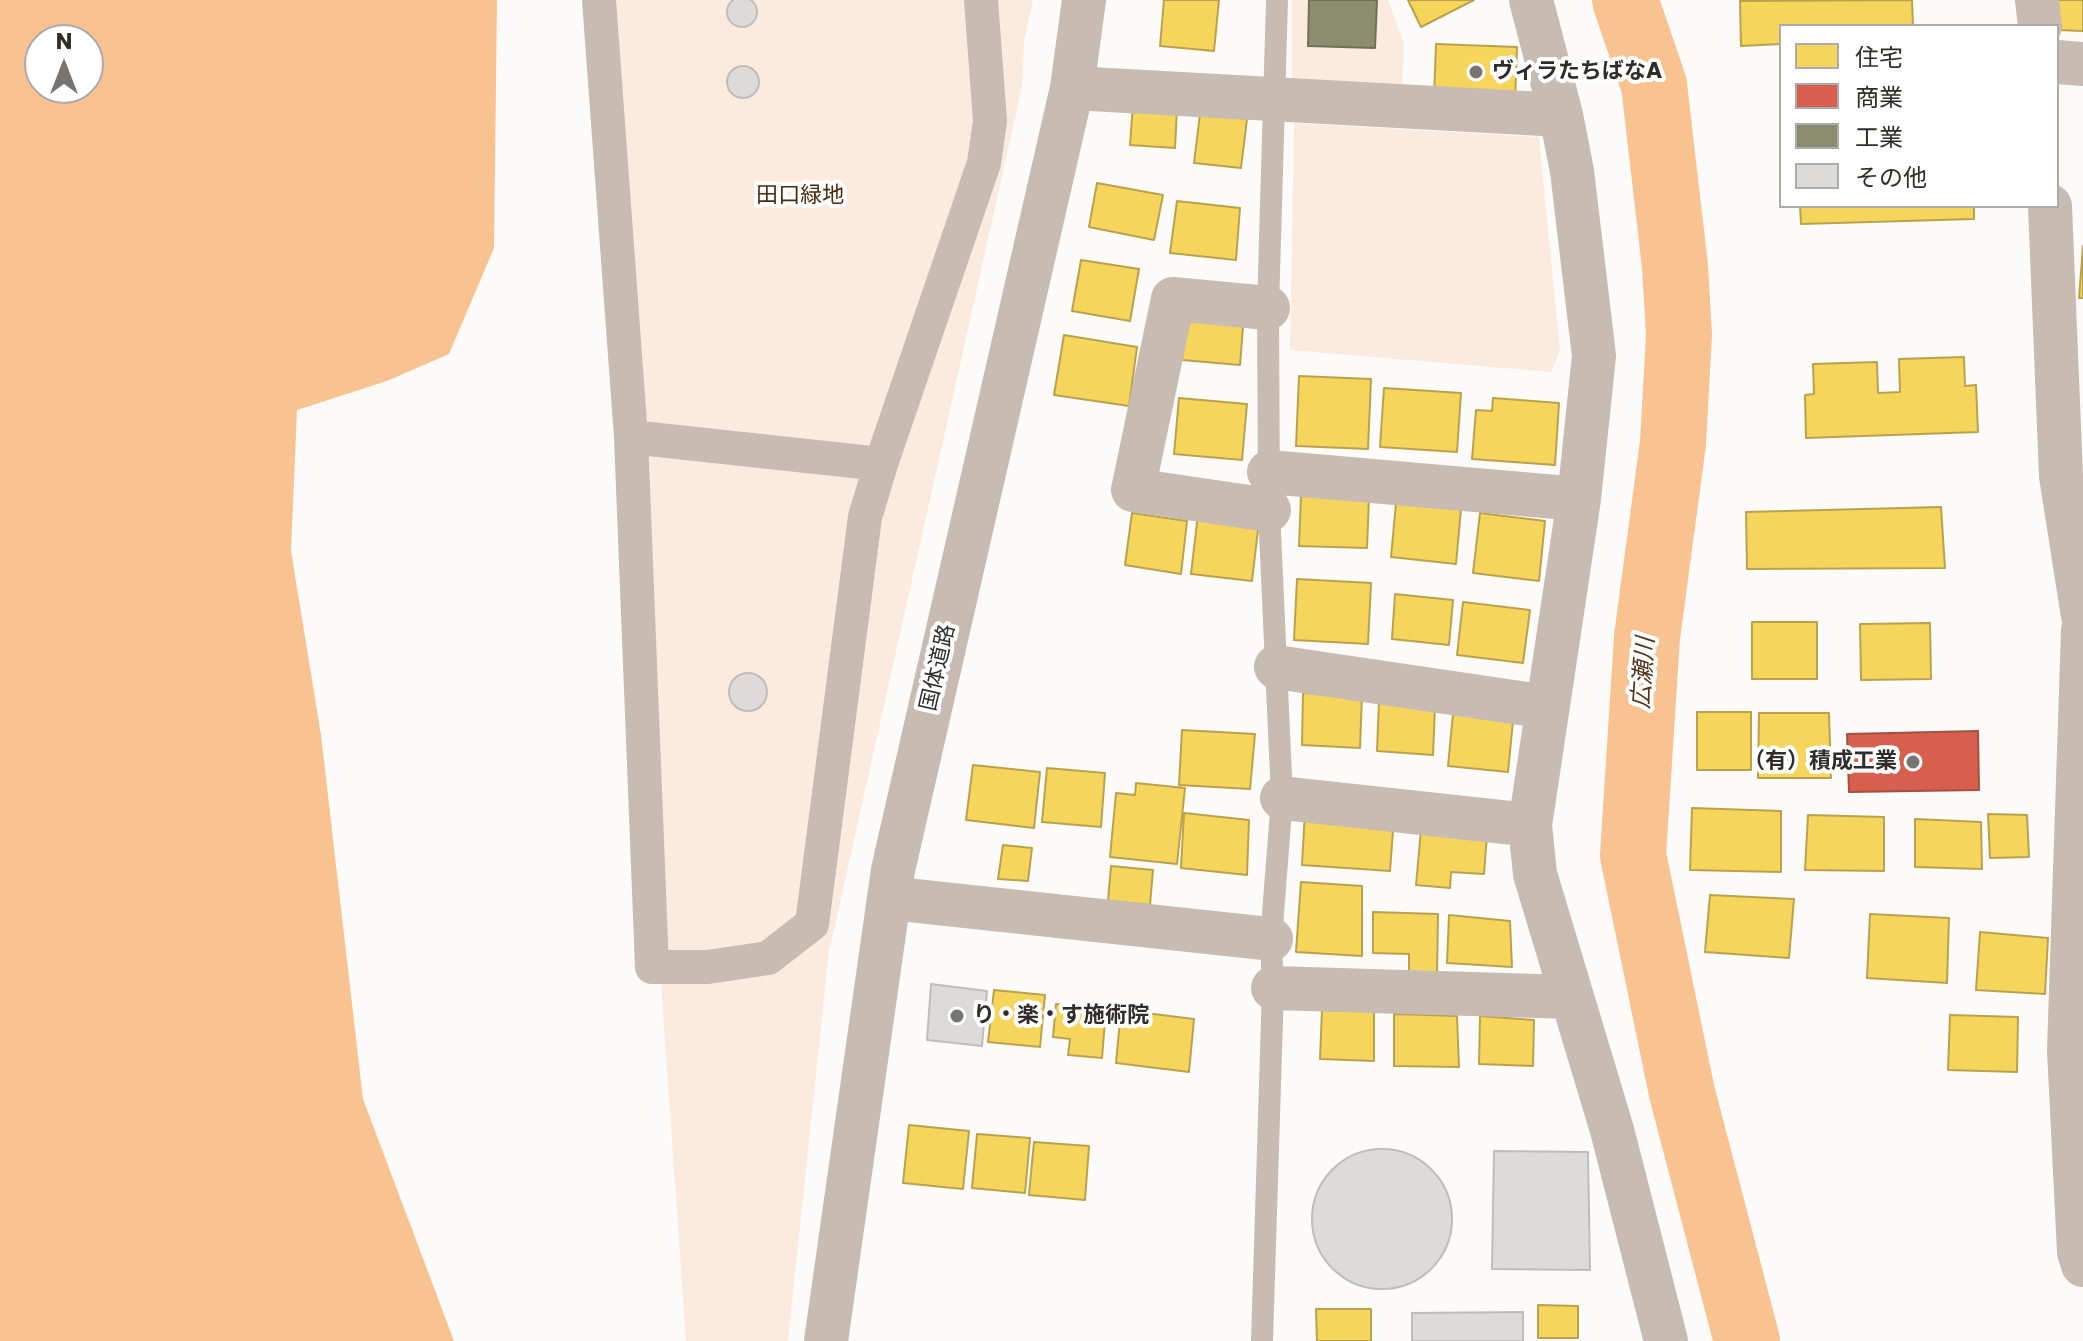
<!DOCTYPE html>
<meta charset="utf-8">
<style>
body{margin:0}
#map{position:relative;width:2083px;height:1341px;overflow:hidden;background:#fdfbf9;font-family:Poppins,"Noto Sans JP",sans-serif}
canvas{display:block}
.legend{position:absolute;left:1779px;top:24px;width:280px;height:184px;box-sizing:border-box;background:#fff;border:2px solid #acabaa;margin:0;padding:10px 14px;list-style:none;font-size:24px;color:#2f2c2a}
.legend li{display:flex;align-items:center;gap:16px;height:40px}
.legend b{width:40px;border:2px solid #acabaa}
.north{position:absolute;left:24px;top:24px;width:80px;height:80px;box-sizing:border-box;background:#fff;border:2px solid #acabaa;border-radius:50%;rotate:0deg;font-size:22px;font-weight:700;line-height:32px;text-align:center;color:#2f2c2a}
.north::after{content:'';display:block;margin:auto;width:28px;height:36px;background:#777472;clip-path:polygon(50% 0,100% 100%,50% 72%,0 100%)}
</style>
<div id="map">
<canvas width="2083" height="1341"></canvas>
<ul class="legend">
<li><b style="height:22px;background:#f6d55c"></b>住宅</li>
<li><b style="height:22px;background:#d6604d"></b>商業</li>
<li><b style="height:22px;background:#8c8c6e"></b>工業</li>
<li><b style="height:22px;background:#dddbd9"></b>その他</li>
</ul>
<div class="north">N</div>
</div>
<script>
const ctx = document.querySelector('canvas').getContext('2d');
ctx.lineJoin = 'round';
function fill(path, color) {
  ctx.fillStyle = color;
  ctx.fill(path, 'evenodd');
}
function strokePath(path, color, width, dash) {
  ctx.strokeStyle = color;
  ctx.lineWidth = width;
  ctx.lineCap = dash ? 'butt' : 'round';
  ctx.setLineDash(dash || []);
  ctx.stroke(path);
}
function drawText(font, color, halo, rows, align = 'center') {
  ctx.font = font + ' Poppins,"Noto Sans JP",sans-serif';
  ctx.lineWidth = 8;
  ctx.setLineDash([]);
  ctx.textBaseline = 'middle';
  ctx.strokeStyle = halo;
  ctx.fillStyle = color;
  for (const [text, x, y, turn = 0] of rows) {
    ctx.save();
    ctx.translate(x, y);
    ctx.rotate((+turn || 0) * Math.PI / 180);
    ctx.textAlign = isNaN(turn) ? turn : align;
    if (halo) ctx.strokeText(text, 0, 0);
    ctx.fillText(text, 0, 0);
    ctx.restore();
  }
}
const green = new Path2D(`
 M592 0H1033L1024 42 1022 87 829 952 788 1341H686Z
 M1292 0H1388L1404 44 1402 90 1292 86Z
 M1294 123 1539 137 1560 350 1551 372 1290 350Z`);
const water = new Path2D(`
 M0 0H497L494 248 449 354 387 381 297 410 291 551 321 735 363 1099 454 1341H0ZM40 40H88V88H40Z`);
const homes = new Path2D(`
 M1164 0H1219L1214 51 1160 46Z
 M1408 0H1474L1421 27Z
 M1912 0 1913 26H1781V44L1741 46 1740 1Z
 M2056 0H2083V31L2057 30Z
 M1436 44 1517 47 1515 100 1434 97Z
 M1133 104 1177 108 1175 148 1130 145Z
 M1200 114 1247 119 1241 168 1194 163Z
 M1097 183 1163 195 1154 240 1089 227Z
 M1177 201 1240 208 1236 260 1170 253Z
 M1800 206H1974V219L1801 224Z
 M2083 246V298H2079Z
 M1081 260 1139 269 1130 321 1072 311Z
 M1186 309 1244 314 1240 365 1182 360Z
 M1064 335 1137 347 1129 406 1054 395Z
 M1964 357 1965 386 1976 385 1978 432 1806 438 1805 395 1814 394 1813 364 1877 362 1878 393 1900 392 1899 359Z
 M1299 376 1371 379 1368 449 1296 446Z
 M1384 388 1461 393 1457 452 1380 447Z
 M1179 398 1247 404 1242 460 1174 454Z
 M1493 398 1559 403 1555 465 1472 459 1476 410 1492 411Z
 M1301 496 1369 497 1367 548 1299 546Z
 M1396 503 1461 509 1456 564 1391 557Z
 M1941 507 1945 568 1747 569 1746 512Z
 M1132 513 1187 521 1181 574 1125 565Z
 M1480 513 1545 521 1539 581 1473 573Z
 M1198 514 1259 521 1252 581 1191 574Z
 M1297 579 1371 583 1368 644 1294 640Z
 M1395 594 1453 600 1449 645 1392 639Z
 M1463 602 1530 610 1523 663 1457 655Z
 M1752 622H1817V679H1752Z
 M1930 623 1931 679 1861 680 1860 624Z
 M1303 693 1362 695 1360 748 1302 745Z
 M1379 700 1435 706 1433 755 1377 751Z
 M1697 712H1751V770H1697Z
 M1759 713H1829L1831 778H1758Z
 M1453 714 1513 721 1508 772 1448 766Z
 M1182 730 1255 734 1250 789 1179 785Z
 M973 765 1040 772 1034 828 966 820Z
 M1047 768 1105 773 1101 827 1042 822Z
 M1136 783 1185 788 1177 864 1110 857 1116 793 1135 795Z
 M1692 808 1781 811V872L1690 870Z
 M1305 812 1394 818 1390 871 1302 865Z
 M1184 813 1249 820 1247 875 1181 868Z
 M1988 814 2027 815 2029 857 1990 858Z
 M1808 815 1884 817V871L1805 870Z
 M1915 819 1981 822 1982 869 1915 867Z
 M1421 830 1487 835 1484 874 1451 872 1450 888 1416 885Z
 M1003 845 1032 848 1028 881 998 879Z
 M1111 866 1153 870 1150 905 1108 901Z
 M1301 882 1362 886V956L1296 952Z
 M1710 895 1794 899 1789 958 1705 952Z
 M1373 912 1438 914 1437 974 1409 973V954L1373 953Z
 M1870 914 1949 918 1947 983 1867 978Z
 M1449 915 1510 921 1512 967 1447 963Z
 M1980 932 2048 938 2045 994 1976 990Z
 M994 990 1045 995 1040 1047 988 1042Z
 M1056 1004 1106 1009 1102 1058 1068 1055 1070 1039 1053 1037Z
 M1121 1010 1194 1019 1189 1072 1116 1063Z
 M1322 1010H1374V1061L1320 1059Z
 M1394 1014 1457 1016 1459 1067 1394 1066Z
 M1950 1015 2018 1017 2017 1072 1948 1070Z
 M1480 1016 1534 1020 1533 1066 1479 1064Z
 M909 1125 969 1131 963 1189 903 1183Z
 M977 1134 1030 1138 1025 1193 972 1188Z
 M1034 1142 1089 1146 1085 1200 1029 1195Z
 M1538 1305 1578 1306V1338H1538Z
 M1316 1309H1371V1341H1317Z`);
const shops = new Path2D(`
 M1978 731 1979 790 1849 792 1847 734Z`);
const industry = new Path2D(`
 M1309 0H1377L1375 48 1308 46Z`);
const river = new Path2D(`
 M1625 0 1654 85 1675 266 1679 335 1673 443 1647 637 1633 855 1682 1093 1747 1341`);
const building = new Path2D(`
 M727 12a15 15 0 1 1 30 0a15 15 0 1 1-30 0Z
 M727 82a16 16 0 1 1 32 0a16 16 0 1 1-32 0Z
 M729 692a19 19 0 1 1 38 0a19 19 0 1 1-38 0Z
 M931 984 987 991 982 1046 927 1040Z
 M1312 1219a70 70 0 1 1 140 0a70 70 0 1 1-140 0Z
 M1494 1151 1588 1152 1590 1270 1492 1269Z
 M1523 1312V1341H1412V1313Z`);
const service = new Path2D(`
 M1262 1341 1273 988 1271 939 1282 798 1269 510 1268 308 1277 0`);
const pedestrian = new Path2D(`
 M599 0 631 437 652 967H708L768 958 812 924 865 517 881 464 984 163 990 121 981 0
 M631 437 881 464`);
const minor = new Path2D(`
 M1531 0 1561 115 1572 171 1594 356 1579 499 1530 825 1535 874 1612 1130 1666 1341
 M2037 0 2040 26
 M2057 62 2083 64
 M1072 88 1561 115
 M2050 206 2061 476 2083 616
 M1268 308 1173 299 1133 490 1269 510
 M1269 472 1579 499
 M2083 630 2069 1050 2079 1252 2083 1265
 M1276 667 1547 707
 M1282 798 1530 825
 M889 898 1271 939
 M1273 988 1571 997`);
const tertiary = new Path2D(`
 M826 1341 893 870 1072 88 1084 0`);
const markers = [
 [1476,72,8,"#777472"],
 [1913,762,8,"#777472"],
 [957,1016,8,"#777472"]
];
const poiNames = [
 ["ヴィラたちばなA",1492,72],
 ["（有）積成工業",1897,762,"right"],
 ["り・楽・す施術院",973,1016]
];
const parkNames = [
 ["田口緑地",800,196]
];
const streetNames = [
 ["国体道路",939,668,-77]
];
const waterNames = [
 ["広瀬川",1645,673,-86]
];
fill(green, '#fbebde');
fill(water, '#f9c291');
fill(homes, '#f6d55c');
strokePath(homes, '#baa24d', 2);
fill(shops, '#d6604d');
strokePath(shops, '#a45042', 2);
fill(industry, '#8c8c6e');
strokePath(industry, '#706f5a', 2);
strokePath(river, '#f9c291', 66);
fill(building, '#dddbd9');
strokePath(building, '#bfbdbb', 2);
strokePath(service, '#c7bbb2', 22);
strokePath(pedestrian, '#c7bbb2', 34);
strokePath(minor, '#c7bbb2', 44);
strokePath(tertiary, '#c7bbb2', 44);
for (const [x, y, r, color] of markers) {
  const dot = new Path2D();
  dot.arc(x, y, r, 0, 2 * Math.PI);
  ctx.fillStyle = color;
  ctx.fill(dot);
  strokePath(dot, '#fff', 3);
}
drawText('bold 22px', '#2f2c2a', '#fff', poiNames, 'left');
drawText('22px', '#492a0d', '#fff', parkNames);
drawText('22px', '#2f2c2a', '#fff', streetNames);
drawText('italic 24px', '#553519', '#fff', waterNames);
</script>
